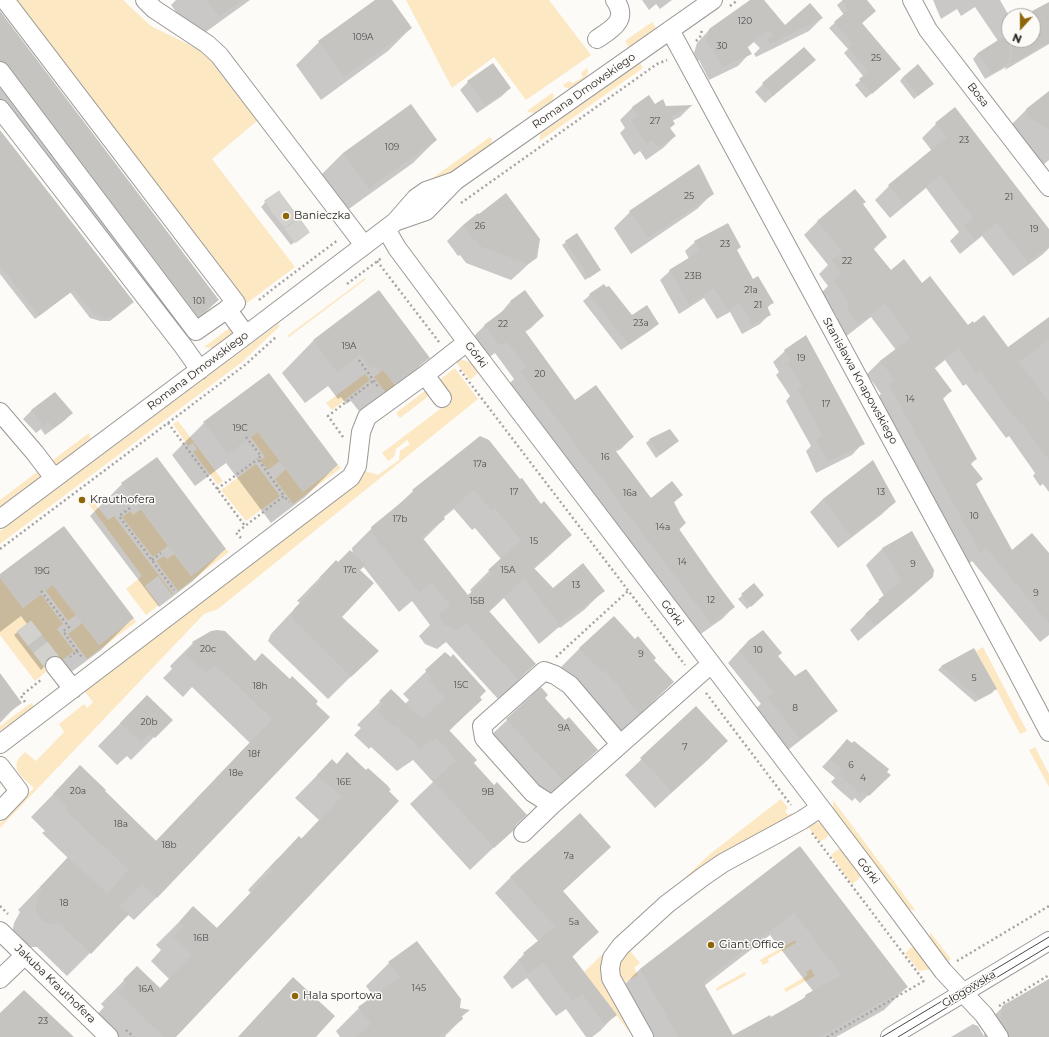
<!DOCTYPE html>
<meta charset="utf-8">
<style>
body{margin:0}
#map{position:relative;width:1049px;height:1037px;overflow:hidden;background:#fdfbf8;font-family:Montserrat,sans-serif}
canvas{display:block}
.north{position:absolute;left:1001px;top:8px;width:40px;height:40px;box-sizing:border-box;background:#fdfbf8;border:1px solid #a8a7a4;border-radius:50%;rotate:201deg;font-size:11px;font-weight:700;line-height:16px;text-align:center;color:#282827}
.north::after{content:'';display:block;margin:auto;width:14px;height:18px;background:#8d6608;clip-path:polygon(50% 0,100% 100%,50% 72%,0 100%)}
</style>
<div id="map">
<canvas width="1049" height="1037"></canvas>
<div class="north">N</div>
</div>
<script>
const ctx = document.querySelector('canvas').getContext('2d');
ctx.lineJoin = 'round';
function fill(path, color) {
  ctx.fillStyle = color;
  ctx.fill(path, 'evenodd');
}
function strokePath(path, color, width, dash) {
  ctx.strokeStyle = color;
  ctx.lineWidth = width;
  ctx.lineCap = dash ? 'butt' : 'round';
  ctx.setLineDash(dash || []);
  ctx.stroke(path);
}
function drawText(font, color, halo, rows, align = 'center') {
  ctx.font = font + ' Montserrat,sans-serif';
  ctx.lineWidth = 3;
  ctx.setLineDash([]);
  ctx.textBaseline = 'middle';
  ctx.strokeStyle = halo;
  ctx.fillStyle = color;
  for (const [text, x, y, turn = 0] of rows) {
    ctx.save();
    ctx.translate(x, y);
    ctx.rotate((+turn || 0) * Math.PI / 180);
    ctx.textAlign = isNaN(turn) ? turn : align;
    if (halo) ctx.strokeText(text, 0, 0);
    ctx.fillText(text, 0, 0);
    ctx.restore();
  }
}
const green = new Path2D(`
 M11 0H123L151 26 198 49 209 57 258 120 212 159 295 267 243 306Z
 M406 0H549L591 55 526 100 494 57 452 88Z
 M652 22 656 28 629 47 625 41Z
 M640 63 643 68 540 141V134Z
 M587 68 588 70 587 76 570 89 564 87 563 85 569 81 573 83 583 77 581 73Z
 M552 93 554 95 553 100 534 113 528 112 527 111Z
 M490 137 492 139 491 144 454 171 419 191 417 189Z
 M365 278 366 279 289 337 287 336Z
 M278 324 280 326 242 362 0 544V531Z
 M231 327 234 332 213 348 204 347Z
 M430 359 432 360 386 393 374 377 383 370 395 385Z
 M460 359 470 362 479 372 470 380 455 361Z
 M455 368 478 399 218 609 204 614 0 828V823L34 788C28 782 13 772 17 762 18 758 22 755 25 752L36 761 64 732 59 724 84 704 87 708 93 702 82 688 357 483 363 475 365 471 378 475 399 460 400 451 410 444 407 440 396 449 394 457 388 461 382 453 452 400 442 385 439 380Z
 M365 374 370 380 332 410 326 403Z
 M426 390 428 395 425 399 400 418 396 413Z
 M178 421 223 481 218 485 193 452 197 449 193 443 188 446 173 424Z
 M254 427 280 461 268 470 260 460 265 457 247 432Z
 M89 433 90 436V439L54 467 49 463Z
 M256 464 280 496 246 521 221 490Z
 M338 465 341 468 293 504 275 479 286 469 303 492Z
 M41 469 43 475 0 507V500Z
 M92 500 108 520 114 516 173 594 172 595 158 576 145 586 159 605 146 615 126 589 142 576 88 503Z
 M141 509 168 546 153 557 122 517 130 511 133 515Z
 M226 549 229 552 178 591 156 561 164 556 167 559 174 554 191 576Z
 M0 578 23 608 41 594 63 624 57 629 74 651 61 661 31 621 17 631 47 671 35 681 0 635Z
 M49 580 76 615 68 621 42 586Z
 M134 618 136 622 87 659 68 634 82 623 99 645Z
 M983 647 1027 731 1020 734 976 651Z
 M31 703 34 706 0 731V726Z
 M1035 747 1049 774V787L1029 750Z
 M781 799 788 808 785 811 788 815 791 813 794 815 659 902 710 854Z
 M833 800 916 911 906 908 833 808Z
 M815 822C822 823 824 827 828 832V836L820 842 807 826Z
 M838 849 842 850 860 875V878L852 884 831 855Z
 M930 932 951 959 947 961 930 937Z
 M795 940 796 943 768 959 769 962 763 965 760 960Z
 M610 947 637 1037H633L584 972Z
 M912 947 916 948 932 969 919 971 905 953Z
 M629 950 631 952 640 963 634 968 638 975 625 982H620L618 957Z
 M811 969 815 976 786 992 784 989 808 975 806 972Z
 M745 972 746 975 717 991 716 988Z`);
const shadow = new Path2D(`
 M176 0H250L196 39 171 5Z
 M377 0H391L411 28 388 51 321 100 296 65 319 42Z
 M642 0H672L660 9 656 4 649 10Z
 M751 0H763L785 26 822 18 809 31 756 57 754 54 760 48 754 42 747 48 750 53 738 66 709 80 699 60 698 61 694 53 697 43 710 29Z
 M843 0H866L875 11 861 24 895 74 866 98 855 85 864 77 844 53 848 49 829 28 844 15 837 5Z
 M933 0H1000L1009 16V40H1033V16H1024L1049 3V44L1005 70 1006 67 985 79 973 59 978 53 998 41 975 7 961 16 957 9 941 19Z
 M0 12 218 300 195 323 174 338 0 107Z
 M814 60 765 103 755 92 763 84Z
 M493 64 510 88 502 96 477 113 460 90 468 82Z
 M903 77 929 87 914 99 900 81Z
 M1049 92V160L1042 166 1011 125 1027 109Z
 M649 96 655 106 666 107 691 106 680 117 672 121 669 128 675 136 663 148 646 160 640 151 634 155 620 133 625 128 620 120 632 108Z
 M955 108 995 221 1049 231V248L1042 255 1013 276 982 236 960 254 950 241 959 232 926 188 890 218 875 200 889 186 932 151 922 138 936 124Z
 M0 131 129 306 110 321H100L90 318 70 292 35 319 0 274Z
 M436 140 413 163 346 211 320 176 343 153Z
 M713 193 697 209 631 254 614 228 630 212Z
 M265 203 304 234 291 245 261 207Z
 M862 204 886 237 873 250 891 272 922 284 968 326 1008 349 1049 318V492L1043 484 1040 486 1033 476 1035 473 1009 436 1006 438 966 384 963 386 945 360 934 369 951 391 943 399 976 459 970 465 981 479 975 485 1011 551 1049 555V635L1040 642 972 561 967 565 876 399 881 394 867 374 880 361 896 350 871 317 844 338 834 320 837 317 823 299 820 294 828 286 819 274 828 265 804 235 818 221Z
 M463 225 536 257 519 273 511 280 466 263 460 255 458 256 447 241Z
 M566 242 596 273 585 280 562 245Z
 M695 242 736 251 752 281 772 303 767 308 770 314 760 324 742 334 730 312 717 319 704 298 679 314 660 280 670 271 689 259 685 251Z
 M604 285 631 316 658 324 651 330 621 350 583 301 590 295Z
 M525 291 543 316 531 328 525 332 575 402 633 437 621 449 615 452 650 499 682 495 673 503 685 523 679 530 734 607 722 619 698 636 509 384 514 379 495 353 488 358 473 337 485 325 499 315 510 302Z
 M379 292 428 358 397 389 362 415 351 401 346 404 341 397 338 399 328 386 305 403 282 373 313 341Z
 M785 351 863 443 852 455 816 473 806 451 811 446 786 401 790 396 776 375 779 372 773 362Z
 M269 374 337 465 305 497 271 523 226 463 195 486 172 455 204 423Z
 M55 393 72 413 64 421 45 435 41 429 36 433 23 419 31 411Z
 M480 437 541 505 571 535 551 554 534 569 552 589 603 591 584 610 560 628 559 627 539 644 504 598 489 612 534 664 515 684 498 699 446 642 437 649 425 644 419 636 430 625 412 601 399 612 363 566 359 570 341 617 377 651 328 699 272 645 268 641 271 634 300 603 297 601 336 561 338 563 353 555 352 548 372 528 393 510 413 491ZM454 509 472 530 475 528 501 559 470 590 472 592 468 596 423 540 444 519 443 518Z
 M649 440 674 444 656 458 646 443Z
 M873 461 895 502 881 515 838 548 810 512 823 499Z
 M122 484 225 549 193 581 159 607 90 516Z
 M64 527 133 618 101 650 66 676 54 659H49L45 661 44 667 41 670 14 635 27 624 21 616 0 632V576Z
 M912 532 932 577 915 593 858 641 850 630 884 596 866 565 882 549Z
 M754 585 759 599 747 609 738 599Z
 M749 640 777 656 795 678 836 711 824 722 788 750 755 709 761 704 728 663Z
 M193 643 290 680 317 701 157 897 134 920 128 915 67 976 37 947H30L22 945 13 933V928L14 923 20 912 18 910 68 858 42 833 45 831 31 817 80 767 156 841 250 743 192 687 183 697 163 678 172 669 170 666Z
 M580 648 653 660 673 682 650 705 616 736 557 671Z
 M445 653 481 700 449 731 473 763 514 826 512 830 470 870 410 804 433 782 413 760 397 771 371 747 369 749 354 735 361 728 357 725 391 691 405 704 409 700 403 694Z
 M942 666 995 689 992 693 975 702 938 670Z
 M0 675 20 702 0 723Z
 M147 696 171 720 131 760 127 756 117 765 98 746Z
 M544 698 565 722 597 750 574 773 540 803 484 742 507 720Z
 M696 708 711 757 655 808 625 775Z
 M840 748 885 772 889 775 860 803 855 798 852 801 838 789 831 782 835 778 822 767Z
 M347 753 366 771 175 1037H117L95 1017 104 1007 101 1004 137 967 160 989 169 979 151 961 161 950 156 945 193 908 216 929 251 893 248 890 276 860 301 839 319 820 295 798 332 760 336 765Z
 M610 847 562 892 598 932 572 957 615 1015 600 1031 592 1037H586L566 1009 556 1016 527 978 512 989 503 977 524 954 539 942 495 893 511 877Z
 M799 847 907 987 884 1010 836 1037H642L617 992 640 969ZM770 935 813 991 806 996 800 1001 770 1018 733 1037 704 986Z
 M389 963 459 1009 468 1011 461 1017 462 1019 445 1036 446 1037H340L336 1031 359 1008 374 997 366 986Z
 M1049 979V1037H951L973 1024 978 1026 984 1036 986 1023 1003 1007Z`);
const building = new Path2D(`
 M207 0H243L219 17Z
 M375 0H392L412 28 344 77 318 41Z
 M750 0H764L785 25 810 3 823 18 769 45 767 40 773 35 768 30 747 46 752 54 722 68 712 48 711 49 706 39 709 29Z
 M842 0H867L876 11 862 23 901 69 872 94 859 79 868 72 848 48 852 44 834 22 848 10Z
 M1049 2V44L1048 43 1010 65 1012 46 1024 40H1033V35L1042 30 1032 11Z
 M0 11 219 300 198 316 8 65 4 62 0 61Z
 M1009 33V63L991 74 978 53Z
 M804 47 816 60 773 96 762 83Z
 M493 63 511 88 485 106 467 81Z
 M918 64 934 84 918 96 903 77Z
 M1049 91V130L1029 118 1026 109Z
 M649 95 655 104 663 99 666 106 693 105 671 117 675 124 670 128 676 136 658 148 652 140 646 144 631 120 638 116 632 107Z
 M411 104 437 140 369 189 343 153Z
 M955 107 1049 229V247L1028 262 997 223 975 240 963 226 973 218 940 175 904 205 888 185 947 137 935 123Z
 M0 130 134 302 114 317 104 318 94 315 74 290 39 316 0 266Z
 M699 164 714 194 648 238 629 211Z
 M855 189 866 202 863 204 887 237 873 248 891 270 904 259 922 283 930 276 968 325 973 321 974 323 984 315 1008 347 1049 317V340L1019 362 1049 401V461L1022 424 1020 425 980 371 976 374 959 348 934 367 952 391 942 397 977 459 970 463 983 479 976 484 1012 550 1032 533 1049 553V624L986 548 980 553 889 385 894 380 880 361 910 338 885 304 858 325 846 306 850 304 836 286 833 280 841 273 831 260 842 252 817 221Z
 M279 191 309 231 295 242 264 203Z
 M506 193 540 239 537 258 528 264 481 247 476 240 474 241 463 225 478 213 479 214Z
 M728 223 741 247 737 250 753 279 758 276 774 303 767 306 771 315 752 325 740 303 727 310 714 289 689 305 669 270 700 251 694 241Z
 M577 233 601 270 589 278 565 241Z
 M604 284 606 287 609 286 632 315 647 305 659 324 628 344 589 294Z
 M379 290 430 358 394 384 383 370 379 373 373 366 370 369 360 355 337 373 313 340Z
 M525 290 544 316 525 331 575 400 596 385 634 437 615 450 651 498 672 481 683 495 674 502 680 514 686 523 679 529 707 569V570L735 607 711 624 610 491 611 490 584 457 542 399 541 400 520 372 526 367 507 342 500 346 484 325 512 304 510 301Z
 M806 335 865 444 828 462 816 439 822 435 797 389 802 386 787 363 790 361 784 350Z
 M269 373 338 465 303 492 258 432 228 455 203 422Z
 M55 392 73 413 54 428 49 422 44 426 31 410Z
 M670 429 679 441 660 455 649 439Z
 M480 436 489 440 520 479 522 478 541 504 544 501 572 535 533 567 553 588 583 563 605 591 580 610 579 608 559 625 524 579 489 611 536 664 518 680 466 623 457 630 444 625 438 616 450 605 432 583 419 593 383 547 381 549 372 533 371 527 414 492 412 490ZM474 490 492 511 495 509 521 540 488 570 492 573 468 595 422 537 445 519 443 516Z
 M157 457 226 549 191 576 121 483Z
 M873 460 896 502 851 536 823 499Z
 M64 526 134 618 99 645 53 585 23 608 0 578V574Z
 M912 531 934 570 933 577 875 626 865 614 880 601 878 600 901 581 882 548Z
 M350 550 366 565 360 570 374 583 342 617 379 651 351 677 295 622 291 617 294 609 322 580 319 578 336 560 338 562Z
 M754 583 764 595 751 607 741 594Z
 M614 616 635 639 638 636 656 658 654 660 674 682 639 714 624 697 626 695 603 670 601 672 579 648Z
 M31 621 58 656H53L48 658 45 662V668L17 631Z
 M217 630 225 631 255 661 262 653 290 679 292 676 318 701 316 704 330 717 157 898 142 884 120 906 129 914 91 954 60 924H50L45 922 41 919 36 910V904L37 899 42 889 40 887 68 857 107 893 128 870 65 810 67 807 53 794 80 765 106 790 105 791 156 841 272 719 215 665 206 674 185 654 194 645 192 642 211 631Z
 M763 630 782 653 778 656 795 676 806 669 838 711 800 739 767 697 773 692 739 651 747 644 749 640Z
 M974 648 997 689 979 699 941 666Z
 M445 652 451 657 453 654 486 691 480 697 482 700 449 730 477 760 474 763 494 785 497 782 527 815 516 825 513 831 494 848 433 781 456 760 436 738 420 749 395 725 393 727 377 711 383 704 379 701 391 689 422 719 445 698 428 680 431 677 425 670Z
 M0 673 22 703 0 719Z
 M541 687 548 695 545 698 565 720 569 717 598 750 563 781 506 719Z
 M147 695 173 720 155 738 150 734 141 743 120 723Z
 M696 706 728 741 672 792 640 758Z
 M847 739 852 743 854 741 889 769 887 772 891 775 869 796 863 791 860 794 846 781 838 773 842 770 830 759Z
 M347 752 366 770 368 768 387 785 391 790 389 791 399 801 176 1037H164L118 993 127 983 123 980 137 966 160 988 192 955 173 937 184 926 179 922 193 906 217 928 273 869 270 867 299 836 302 839 341 797 317 775 332 759 337 764Z
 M580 813 611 847 563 891 599 932 572 956 617 1015 604 1025 582 994 572 1001 543 963 528 974 518 960 525 955 523 953 555 927 510 877Z
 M800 846 908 987 820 1037H678L640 969ZM794 913 841 975 805 995 806 997 771 1017 770 1015 733 1035 703 982Z
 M417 941 461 999 460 1008 470 1010 462 1016 463 1019 439 1037H355L371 1024 358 1007 400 977 388 962Z
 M293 977 335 1016 316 1037H238Z
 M1049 979V1037H1009L1008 1031 1000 1020 1002 1006Z
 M24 990 74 1037H0V1013Z`);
const minorTunnel = new Path2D(`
 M269 208 284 198
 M279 221 293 210
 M290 236 305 225
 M24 626 55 666`);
const path = new Path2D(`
 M730 6 738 0
 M696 41 700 37 702 30
 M461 203 657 64 667 60
 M377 261 439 342
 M347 284 383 257
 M259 300 274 288 338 240
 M359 360 379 388
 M460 370 685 665
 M168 423 245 526
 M246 437 261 456 258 459 284 496
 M343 437 328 416 373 381
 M217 489 258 459
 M130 508 119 516 174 590
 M241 538 236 533 284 496 289 502
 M0 549 245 365 276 337
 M152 560 161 553
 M41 591 69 627 63 631 77 651 70 657
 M77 651 83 659
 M556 657 628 591
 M706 693 791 805
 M25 702 21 696 42 679
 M812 833 924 981
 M0 906 8 914
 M957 961 1049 906
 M999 1006 1049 975
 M126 1030 134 1037
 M827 1037 924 981`);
const minor = new Path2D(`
 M145 0 154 9 207 44 219 55 364 245
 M912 0 928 30 1049 187
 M670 30 1011 660 1049 732
 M597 39C612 29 629 20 615 0
 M0 71 196 331 236 303 5 0
 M0 109 183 346 200 370
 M397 221 426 211 455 181 713 0
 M386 229 397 248 467 342 865 866 943 971 984 1015 999 1037
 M227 309 246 335
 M425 375 442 398
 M0 412 35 453 54 478
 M0 519 246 335 395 222 416 198 426 191 455 181
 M55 666 73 689
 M0 744 351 477 357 466 361 432 367 417 425 375 467 342
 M620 744 570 685 555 675 544 671 482 726 484 738 533 793 552 805 711 664
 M0 766 19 791 0 811
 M523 833 552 805
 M0 931 109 1037
 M0 979 25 955
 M644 1037 611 978 610 968 612 958 621 946 667 904 704 876 723 863 802 820 820 808
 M890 1037 1049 941`);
const tram = new Path2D(`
 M882 1037 1049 937
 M898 1037 1049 946`);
const markers = [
 [286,216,4,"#8d6608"],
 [82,500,4,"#8d6608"],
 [711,945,4,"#8d6608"],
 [295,996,4,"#8d6608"]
];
const numberNames = [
 ["120",745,21],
 ["109A",363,37],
 ["30",722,46],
 ["25",876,58],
 ["27",655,121],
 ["23",964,140],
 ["109",392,147],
 ["25",689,196],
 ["21",1009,197],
 ["26",480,226],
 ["19",1034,229],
 ["23",725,244],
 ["22",847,261],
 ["23B",693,276],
 ["21a",751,290],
 ["101",199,301],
 ["21",758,305],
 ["23a",641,323],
 ["22",503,324],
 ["19A",349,346],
 ["19",801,358],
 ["20",540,374],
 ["14",910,399],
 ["17",826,404],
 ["19C",240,428],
 ["16",605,457],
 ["17a",480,464],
 ["17",514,492],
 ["13",881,492],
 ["16a",630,493],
 ["10",974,516],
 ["17b",400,519],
 ["14a",663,527],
 ["15",534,541],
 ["14",682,562],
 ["9",913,564],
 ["17c",350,570],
 ["15A",508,570],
 ["19G",42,571],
 ["13",576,585],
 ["9",1036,593],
 ["12",711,600],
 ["15B",477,601],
 ["20c",208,649],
 ["10",758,650],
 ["9",641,654],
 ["5",974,678],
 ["15C",461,685],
 ["18h",260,686],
 ["8",795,708],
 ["20b",149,722],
 ["9A",564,728],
 ["7",685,747],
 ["18f",254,754],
 ["6",851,765],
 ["18e",236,773],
 ["4",863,778],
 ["16E",344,782],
 ["20a",78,791],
 ["9B",488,792],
 ["18a",121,824],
 ["18b",169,845],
 ["7a",569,856],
 ["18",64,903],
 ["5a",574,922],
 ["16B",201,938],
 ["145",419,988],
 ["16A",146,989],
 ["23",43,1021]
];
const streetNames = [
 ["Romana Dmowskiego",584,91,-35],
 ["Bosa",978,95,52],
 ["Górki",476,355,53],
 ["Romana Dmowskiego",198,371,-37],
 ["Stanisława Knapowskiego",860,381,61],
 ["Górki",672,613,53],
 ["Górki",868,871,53],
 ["Jakuba Krauthofera",55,984,44],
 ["Głogowska",969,989,-31]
];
const poiNames = [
 ["Banieczka",294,216],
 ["Krauthofera",90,500],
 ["Giant Office",719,945],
 ["Hala sportowa",303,996]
];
fill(green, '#fce8c3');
fill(shadow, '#0003');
fill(building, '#c6c4c1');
strokePath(minorTunnel, '#d2d1ce', 18, [18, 9]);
strokePath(minor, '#9b9996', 20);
strokePath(path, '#a5a4a2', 2.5, [2, 3]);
strokePath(minor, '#fff', 18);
strokePath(tram, '#494847', 1);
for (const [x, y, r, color] of markers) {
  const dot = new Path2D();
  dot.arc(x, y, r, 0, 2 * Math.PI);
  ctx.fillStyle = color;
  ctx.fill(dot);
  strokePath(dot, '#fdfbf8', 1.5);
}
drawText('9px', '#504f4e', null, numberNames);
drawText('11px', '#282827', '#fdfbf8', streetNames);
drawText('11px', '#282827', '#fdfbf8', poiNames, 'left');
</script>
